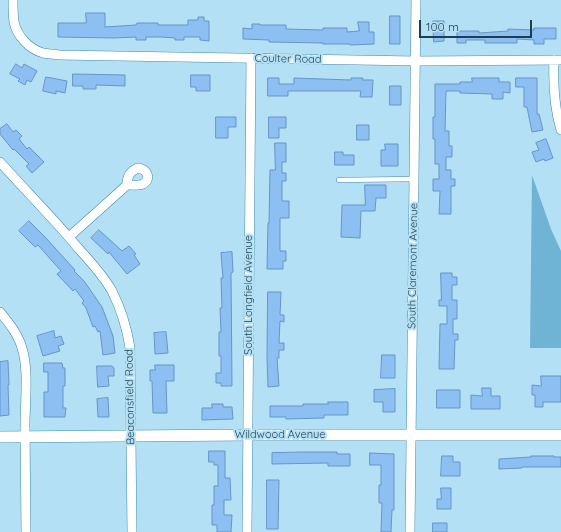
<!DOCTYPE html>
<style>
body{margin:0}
#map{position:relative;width:561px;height:532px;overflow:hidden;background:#b4e0f5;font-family:Quicksand,sans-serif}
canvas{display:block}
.scale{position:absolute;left:419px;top:20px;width:113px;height:18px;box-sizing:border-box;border:2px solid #1e3e4d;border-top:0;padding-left:5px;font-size:12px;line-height:14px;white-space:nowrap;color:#1e3e4d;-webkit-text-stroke:3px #b4e0f5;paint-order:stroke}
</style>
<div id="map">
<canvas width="561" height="532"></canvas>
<div class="scale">100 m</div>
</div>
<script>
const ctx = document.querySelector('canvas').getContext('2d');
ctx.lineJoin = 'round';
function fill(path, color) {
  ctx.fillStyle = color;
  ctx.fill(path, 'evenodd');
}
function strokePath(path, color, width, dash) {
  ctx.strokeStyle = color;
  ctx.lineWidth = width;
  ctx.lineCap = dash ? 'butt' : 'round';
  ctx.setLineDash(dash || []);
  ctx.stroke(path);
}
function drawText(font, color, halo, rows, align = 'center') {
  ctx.font = font + ' Quicksand,sans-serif';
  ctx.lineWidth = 4;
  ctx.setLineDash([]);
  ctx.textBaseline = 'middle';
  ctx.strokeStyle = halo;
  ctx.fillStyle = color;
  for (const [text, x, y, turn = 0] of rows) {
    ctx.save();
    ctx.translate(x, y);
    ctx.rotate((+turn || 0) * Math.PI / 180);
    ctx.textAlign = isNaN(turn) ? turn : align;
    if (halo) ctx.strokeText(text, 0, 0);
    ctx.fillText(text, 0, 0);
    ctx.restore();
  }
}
const green = new Path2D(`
 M532 175 551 229 561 251V348H530Z`);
const building = new Path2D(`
 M86 13H105V27L136 25 137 23H158V25H188V20H198V17H204V21H209V41L200 40V37H184V40H175V38L162 37H146V40H136V37L113 38 58 37V23H86Z
 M390 16H400V44H390Z
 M433 21H444V41L434 42Z
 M358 22H369V32H374V44L350 45V44H323V43L269 42V40L243 39V28L252 29V24H260V25H286V29L323 30V28H347V32L359 31Z
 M534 28H556V39H544V44H534V40L517 39V43H485V40H466V43H457V31H479V33L508 31V29L534 30Z
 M16 64 22 68 24 64 37 71 31 82 27 80 25 85 18 81 20 79 10 74Z
 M73 74 125 75V86L96 85V89H83V86H73Z
 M191 75H210V91H196V87H191Z
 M46 77 67 81 65 93 56 91V94L43 91Z
 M268 78H279V84H294V78L351 80V78H363L362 80H373L372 97H360L361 91H288V96H268Z
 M472 78H499V82H510V93L503 92V99H492V94L460 93V91H446L445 131H449V146H452V157H446V170H451V179H455V186H451V214H439L440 191H433V179H439V164H435V139H433V117H435V84H460V82H472Z
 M516 78H537V114H539L543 130 532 132 527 107H524V87H516Z
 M390 86H401V105H390Z
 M216 117H236V127H228V138H216Z
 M269 117H286V128H279V138H269Z
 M7 124 13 132 16 130 22 136 19 139 27 149 29 147 44 162 32 173 26 166 29 164 14 149 13 150 0 134V129Z
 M357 125H369V140H357Z
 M546 139 553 158 545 161 544 159 536 162 532 152 539 150 536 143Z
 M275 143H286V162H282V173H286V181H282V201H289V218H280V251H286V261H283V269H267L268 223H269L270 170H275Z
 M385 144H398V166H381V150H385Z
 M335 152H343V155H354V165H335Z
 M365 185H386V198H376L375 211H361L360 238 341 237 342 205H365Z
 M29 221 45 237 75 270 74 271 84 281 102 307 113 336 115 353 103 355 100 331 98 332 95 326 93 327 86 308 82 303 84 301 75 289 73 291 57 274 61 271 38 245 35 247 19 231Z
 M99 230 122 251 129 246 136 254 134 255 140 264 127 274 109 252 108 254 91 238Z
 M232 252 233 272 231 273 232 386H221V383H216V373H221V356H219V332H221L220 308H222L221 278H223L221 253Z
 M441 273H452V277H457V285H452V300H457V319H453V334H458V340H455L454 369H439L440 324H447V306H439V300H441Z
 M268 292H281L280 315H284V322L280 321 279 343H284V350H279V358H277L279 386 268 387 267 358Z
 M54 331 55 338 61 336 64 344 58 346 60 351 43 356 37 336Z
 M166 332 168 353 155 354 154 333Z
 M382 355H395V378H381Z
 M8 361 9 385H8L9 415 0 416V362Z
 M44 363H62L63 368H65V386H63V408H66L65 417H44V392H48V372H44Z
 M155 365H174V381H166L167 413H153L152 381H150V370H155Z
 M97 366H112L114 368V376H108L109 386 98 387Z
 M541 376H561V402H543V407H535V395H532V385L541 386Z
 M482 388H491V396H500V409H471V395L482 396Z
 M395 389V412H383V402H374V390Z
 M437 390H460V408H437Z
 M108 398 109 417H98L97 399Z
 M328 402H348V415H324V418L286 419V417H270V406H303V404H328Z
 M212 404H223V407H232L233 419 202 420V408H212Z
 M209 451H225V478H230L231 500H224V515H232L231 532H217V525H212V505H214V486H218V465H214V462H209Z
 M303 452H337V454H350V466H328V463L272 464V453Z
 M370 453 394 454V510H392L391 532H381L382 503H379V485H381V465H370Z
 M442 456H453V462H460V476H441Z
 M531 456H554V457H561V467H522V468L499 469V459L531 457Z
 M267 480H279L278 529H267Z
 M441 488H451V509H437V499H441Z
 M433 523H447V532H433Z`);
const service = new Path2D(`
 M339 180 414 179`);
const minor = new Path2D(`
 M13 0C13 7 13 15 14 22 17 36 29 49 43 53 48 54 54 54 59 55L416 61 561 60
 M554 60C553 84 554 107 561 130
 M0 162C26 191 53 218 78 248 90 261 103 275 112 291 121 309 127 328 130 348L132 532
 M138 168C147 169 152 179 143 184 139 186 132 185 127 185 127 176 130 171 138 168Z
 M69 237 127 185
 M0 312C9 323 18 334 22 348 29 370 25 402 25 425 25 460 26 496 26 532
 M247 532 251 58
 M410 532 416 0`);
const tertiary = new Path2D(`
 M0 437 248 435H561`);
const streetNames = [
 ["Coulter Road",288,59,1],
 ["South Claremont Avenue",413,266,-89],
 ["South Longfield Avenue",249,295,-90],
 ["Beaconsfield Road",130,397,-91],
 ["Wildwood Avenue",280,435]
];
fill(green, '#6fb4d5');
fill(building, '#8dbff2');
strokePath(building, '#6595c7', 1);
strokePath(service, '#3d8aac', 5.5);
strokePath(minor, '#3d8aac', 10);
strokePath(tertiary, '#3d8aac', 12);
strokePath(service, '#fff', 4.5);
strokePath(minor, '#fff', 9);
strokePath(tertiary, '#fff', 11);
drawText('11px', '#1e3e4d', '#b4e0f5', streetNames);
</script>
